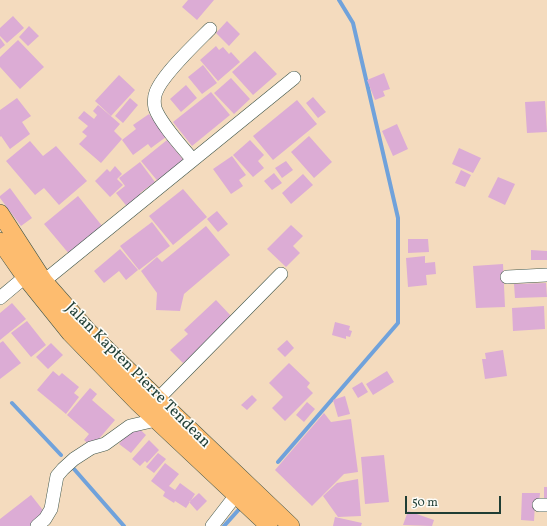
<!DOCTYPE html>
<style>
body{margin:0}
#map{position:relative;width:547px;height:526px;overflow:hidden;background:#f4dbbe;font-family:Vollkorn,serif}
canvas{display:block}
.scale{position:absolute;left:405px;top:496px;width:96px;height:18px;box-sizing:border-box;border:2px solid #1f3d34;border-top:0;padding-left:5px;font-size:12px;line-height:14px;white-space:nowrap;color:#1f3d34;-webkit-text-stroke:3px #fdfcf7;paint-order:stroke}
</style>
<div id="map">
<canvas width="547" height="526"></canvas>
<div class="scale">50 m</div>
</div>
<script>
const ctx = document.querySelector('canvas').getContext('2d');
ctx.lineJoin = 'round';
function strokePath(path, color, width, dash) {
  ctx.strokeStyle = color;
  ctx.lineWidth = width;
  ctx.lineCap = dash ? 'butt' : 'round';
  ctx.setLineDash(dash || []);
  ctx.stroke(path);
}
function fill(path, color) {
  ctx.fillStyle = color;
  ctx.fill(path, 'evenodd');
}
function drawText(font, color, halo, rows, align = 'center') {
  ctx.font = font + ' Vollkorn,serif';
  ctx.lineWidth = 3.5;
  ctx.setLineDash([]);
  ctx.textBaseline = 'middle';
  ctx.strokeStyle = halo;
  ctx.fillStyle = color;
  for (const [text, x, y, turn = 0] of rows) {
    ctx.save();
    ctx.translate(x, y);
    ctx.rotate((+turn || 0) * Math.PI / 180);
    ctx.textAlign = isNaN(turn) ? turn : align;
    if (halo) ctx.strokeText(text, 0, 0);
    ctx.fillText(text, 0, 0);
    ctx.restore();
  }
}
const stream = new Path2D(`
 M12 403 61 455
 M278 462 398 323V218L353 23 339 0
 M74 469 124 526
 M224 526 242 506`);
const building = new Path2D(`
 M188 0H214L197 20 182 7Z
 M13 16 24 28 7 43 0 36V28Z
 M227 21 240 34 229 46 216 33Z
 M29 26 39 36 28 46 19 37Z
 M0 38 5 45 0 49Z
 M18 40 44 67 20 89 0 67V57Z
 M216 46 219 50 223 47 229 54 231 52 240 62 218 81 200 60Z
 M255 51 277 74 253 95 232 72Z
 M203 65 217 83 202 94 188 77Z
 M384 73 390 89 383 91 385 96 375 100 367 80Z
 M119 75 135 90 111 116 95 101Z
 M231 78 250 99 234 114 214 93Z
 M186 85 197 98 181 112 170 99Z
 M211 92 230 115 192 146 173 122Z
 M313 97 326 112 318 118 306 103Z
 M17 98 31 116 22 122 30 134 10 149 1 136 0 137V110Z
 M130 98 138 105 123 123 115 116Z
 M297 100 317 124 273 160 253 136Z
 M545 101 547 132 527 133 525 102Z
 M98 105 120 124 114 131 122 139 101 163 79 144 87 136 82 132 88 126 78 118 84 111 94 119 97 115 93 111Z
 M149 114 166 137 151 148 148 144 133 155 122 140 136 129 133 125Z
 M397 124 408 149 393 156 382 131Z
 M309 136 332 162 314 178 291 152Z
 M167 140 186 163 160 184 141 161Z
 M250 140 264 155 258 161 264 168 253 177 233 155Z
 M30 141 43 156 56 146 87 181 59 205 44 188 35 195 6 161Z
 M459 148 481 158 473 173 452 164Z
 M232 156 246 175 239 180 243 186 231 194 213 169Z
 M286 161 293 170 282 178 275 168Z
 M140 162 155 182 140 193 144 198 129 209 116 193 125 186 119 178Z
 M115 166 122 174 117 179 123 185 110 197 95 181 107 169 110 172Z
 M461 170 471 175 465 187 455 183Z
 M274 173 282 183 272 190 264 181Z
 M303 174 313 185 291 204 282 193Z
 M498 177 515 184 505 205 488 197Z
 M10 188 32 218 21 226 0 198V196Z
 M183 189 207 217 173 245 149 216Z
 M78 196 103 227 70 255 44 224Z
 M217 211 228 224 218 232 207 219Z
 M152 222 170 246 139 270 120 246Z
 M291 225 303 236 293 246 300 253 286 267 267 249Z
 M206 226 230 255 184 294 180 311 156 310 157 293 141 271 157 257 162 262Z
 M408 239H428L429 252 408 253Z
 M120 249 138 270 126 280 119 271 104 283 94 271Z
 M531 250 547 251V260H531Z
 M425 256V263L435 262 436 274 426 275 427 285 408 287 406 258Z
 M503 264 505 307 476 308 473 266Z
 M546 283 547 297 515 298 514 284Z
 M216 300 232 317 191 361 188 359 183 363 170 350 188 334 184 330Z
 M12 303 26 319 0 340V313Z
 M544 306 545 329 513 331 512 308Z
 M27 321 46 345 31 357 11 333Z
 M335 322 350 326 349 330 352 331 350 337 346 336V339L332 335Z
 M287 340 294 348 285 357 277 349Z
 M3 341 21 363 0 379V343Z
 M51 343 63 355 48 369 36 357Z
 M503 350 507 376 485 379 482 359H486L485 353Z
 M289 363 310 383 307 387 313 393 285 421 272 408 283 397 269 383Z
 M53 371 59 376 62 373 79 387 74 393 79 397 66 414 37 390Z
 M387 371 394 382 373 395 366 384Z
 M362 382 368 392 358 398 352 388Z
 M90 388 97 394 92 400 115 420 92 447 84 440 89 434 67 415Z
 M252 395 257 400 247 410 241 405Z
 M345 396 350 414 338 417 333 400Z
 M307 402 315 409 304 422 296 415Z
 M324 413 331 422 351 419 358 472 344 474 312 506 275 470Z
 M135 425 146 435 131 453 119 444Z
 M149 440 159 450 147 463 145 461 140 466 132 459Z
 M158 453 166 459 154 473 146 467Z
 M384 455 389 502 365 504 361 457Z
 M165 463 179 474 169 486 175 490 180 483 195 494 186 508 175 501 174 503 163 496 165 492 151 481Z
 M358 479 361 516 338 517 323 496 337 483Z
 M544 487H547V501H544Z
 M199 493 207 501 197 511 189 502Z
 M522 493H540L539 504H535L534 521 521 520Z
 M31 495 46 514 31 526H0V519Z
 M408 511 434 520 432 526 403 525Z
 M335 517 362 523 361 526H333Z`);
const minor = new Path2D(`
 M193 160C182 147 160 123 155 108 154 103 154 97 156 92 163 74 195 44 210 29
 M507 277 547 275
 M44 281 294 78
 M0 298 25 277
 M152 405 281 274
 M539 505H547
 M37 526 45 519 51 509 57 476 63 469 74 459 91 448 105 444 130 426 156 420
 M212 526 236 495`);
const major = new Path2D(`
 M0 213 44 281 88 331 158 399 291 526
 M0 241 25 277 70 333 138 403 269 526`);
const streetNames = [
 ["Jalan Kapten Pierre Tendean",137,376,45]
];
strokePath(stream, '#70a2db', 4);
fill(building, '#dcacd5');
strokePath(minor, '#3f5549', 14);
strokePath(major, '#3f5549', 18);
strokePath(minor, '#fff', 13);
strokePath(major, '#fdbc6f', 17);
drawText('16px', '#1f3d34', '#fdfcf7', streetNames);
</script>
